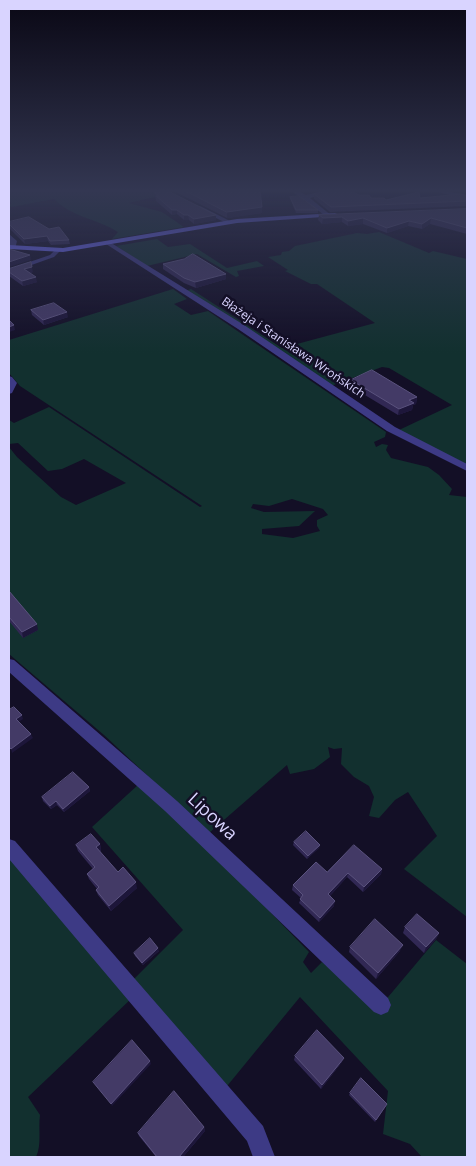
<!DOCTYPE html>
<meta charset="utf-8">
<style>
body{margin:0}
#map{position:relative;width:476px;height:1166px;overflow:hidden;background:#130f26;font-family:"Open Sans",sans-serif}
canvas{display:block}
.frame{position:absolute;inset:0;border:10px solid #d9d4ff;pointer-events:none}
</style>
<div id="map">
<canvas width="476" height="1166"></canvas>
<div class="frame"></div>
</div>
<script>
const ctx = document.querySelector('canvas').getContext('2d');
ctx.lineJoin = 'round';
function fill(path, color) {
  ctx.fillStyle = color;
  ctx.fill(path, 'evenodd');
}
function strokePath(path, color, width, dash) {
  ctx.strokeStyle = color;
  ctx.lineWidth = width;
  ctx.lineCap = dash ? 'butt' : 'round';
  ctx.setLineDash(dash || []);
  ctx.stroke(path);
}
function drawText(font, color, halo, rows, align = 'center') {
  ctx.font = font + ' "Open Sans",sans-serif';
  ctx.lineWidth = 5;
  ctx.setLineDash([]);
  ctx.textBaseline = 'middle';
  ctx.strokeStyle = halo;
  ctx.fillStyle = color;
  for (const [text, x, y, turn = 0] of rows) {
    ctx.save();
    ctx.translate(x, y);
    ctx.rotate((+turn || 0) * Math.PI / 180);
    ctx.textAlign = isNaN(turn) ? turn : align;
    if (halo) ctx.strokeText(text, 0, 0);
    ctx.fillText(text, 0, 0);
    ctx.restore();
  }
}
const green = new Path2D(`
 M9 190H157L163 195 129 203 162 212 184 227 112 239 118 232C98 219 71 217 54 199L12 207 9 206 11 203 9 200Z
 M379 232 429 253 433 251 467 259V466L399 430 452 405 389 368 382 367 331 386 185 291 191 289 282 348 375 323 317 284H311L285 271 288 270 268 257 281 255 282 252 289 251 295 246 357 233 367 234Z
 M157 239 168 247 190 244 227 268 257 261 264 266 237 271 239 276 236 277 197 254 147 266 116 246Z
 M173 289 187 299 174 304 191 315 208 311 386 432 385 437 374 442 376 447 382 444 388 445 386 450 391 458 428 467 439 475 452 489 449 495 467 497V917L404 869 437 836 408 792 395 800 379 818 369 816 374 797 369 786 354 777 341 764 342 748 334 749 328 747 330 757 314 769 290 774 287 765 209 833 104 735 9 654V447L17 457 61 497 76 505 126 483 84 459 62 469 48 471 18 443 9 444V420L14 423 49 407 200 507 202 506 20 386 9 373V340ZM292 499 323 509 328 515 317 520V526L320 531 293 538 262 534V529L299 526 315 511 264 512 251 508 253 504 269 506Z
 M139 784 208 848 309 952 303 962 311 973 322 962 378 1009 436 940 467 964V1157H422L410 1144 383 1134 388 1091 300 997 223 1091 131 982 183 930 92 827Z
 M9 858 132 998 28 1097 40 1115C38 1129 42 1144 36 1157H9Z`);
const street = new Path2D(`
 M290 190H297L306 195 326 190H337L310 198 332 216 327 217Z
 M429 190H441L467 195V199Z
 M200 206 230 221 231 222 226 223 198 209Z
 M9 234 17 241 15 249 10 248Z
 M108 241 244 325 395 427 467 464V471L387 431 238 329 106 244 105 243Z
 M56 249 61 250 54 257 9 273V269L50 255Z
 M9 376 12 377 17 383 12 393 9 394Z
 M9 659 14 660 177 801 388 998 391 1005 388 1012 381 1015 374 1012 165 811 9 672Z
 M9 839 15 841 263 1126 275 1157H253L247 1141 9 859Z`);
const secondary = new Path2D(`
 M335 213 337 214V216L237 223 63 252 9 249V245L63 248 237 219Z`);
const wall = new Path2D(`
 M172 190H260L262 207V213L227 218Z
 M155 193 216 220 194 224 189 220H184L177 214 172 215 156 201Z
 M314 194 359 195 371 198 386 200 467 196V206L330 212 314 199Z
 M290 197 318 210V213H296L290 199Z
 M467 209V234L430 224 422 229 408 226 387 233 363 224 348 226 342 222 322 224 318 220 319 215Z
 M9 222 49 229 69 240 70 244 51 245 48 241 25 244 9 228Z
 M163 264 226 279 196 288 184 283 163 269Z
 M9 269 33 272 30 273 37 282 23 286 9 276Z
 M31 310 68 317 44 325 32 315Z
 M351 380 417 397 416 404 413 405 412 410 398 415 350 386Z
 M9 591 38 630 23 638 9 621Z
 M89 787 90 791 64 812 57 805 51 809 43 801 42 797Z
 M294 842 320 845 319 848 307 859 293 845Z
 M100 844 101 850 100 852 118 872 137 888 111 911 98 895 96 890 97 889 89 879 87 874 93 869 78 851 76 845Z
 M382 869 381 874 363 892 347 877 330 896 334 906 319 922 299 903 301 898 292 890 293 885 327 872Z
 M405 927 439 933 436 939 424 953 403 933Z
 M350 947 400 951 376 979 349 952Z
 M159 951 143 965 135 956 134 953Z
 M295 1056 342 1062 321 1089 294 1060Z
 M350 1093 387 1104 375 1122 349 1095Z
 M204 1127 205 1131 183 1157H156L139 1136 138 1133Z`);
const shadedWall = new Path2D(`
 M262 207V213L227 218V212Z
 M172 210H177V214L172 215Z
 M184 215H188L189 220H184Z
 M216 215V220L194 224V219Z
 M342 217V222L322 224 323 218Z
 M363 218V224L348 226V221Z
 M431 218 430 224 422 229V224Z
 M409 221 408 226 387 233V228Z
 M47 236 48 241 25 244 24 239Z
 M30 255 31 260 9 267V262Z
 M31 262 33 272 25 274 24 269Z
 M226 274V279L196 288 195 282Z
 M36 277 37 282 23 286 22 281Z
 M67 312 68 317 44 325 43 320Z
 M14 325 15 330 9 332V327Z
 M417 397 416 404 413 405 412 410 398 415 399 409 409 400Z
 M37 624 38 630 23 638 22 632Z
 M22 715 23 719 17 723 16 719Z
 M31 734 33 738 12 753 11 749Z
 M89 787 90 791 64 812 63 809Z
 M56 801 57 805 51 809 50 806Z
 M100 844 101 850 97 853 96 847Z
 M320 845 319 848 307 859 308 856Z
 M382 869 381 874 363 892 364 887Z
 M348 873 347 877 327 899 328 894Z
 M136 882 137 888 111 911 109 906Z
 M335 901 334 906 319 922 320 918Z
 M439 933 436 939 424 953 426 947Z
 M403 945 400 951 376 979 378 973Z
 M158 948 159 951 143 965 142 963Z
 M344 1058 342 1062 321 1089 322 1085Z
 M150 1061 151 1064 112 1106 111 1104Z
 M204 1127 205 1131 183 1157H179Z`);
const building = new Path2D(`
 M166 190 216 215 194 219 188 215H184L177 210H172L156 196H159L155 193Z
 M184 190H260L262 207 227 212Z
 M336 190H350L359 195H369L371 198H384L386 200 419 192 420 198 461 194 467 196V201L331 207 314 194Z
 M299 196 318 210H296L290 197Z
 M467 209V228L431 218 422 224 409 221 387 228 363 218 348 221 342 217 323 218 319 215Z
 M29 217 49 229 59 227 69 240 50 241 47 236 24 239 9 224V222Z
 M9 249 30 255 9 262Z
 M193 254 226 274 195 282 184 278 163 264 184 259Z
 M31 262 32 267 24 269 36 277 22 281 9 272V269Z
 M54 303 67 312 43 320 31 310Z
 M9 320 14 325 9 327Z
 M372 370 417 397 409 400 414 403 399 409 351 380Z
 M9 591 37 624 22 632 9 617Z
 M14 707 22 715 16 719 31 734 11 749 9 747V710Z
 M73 772 89 787 63 809 56 801 50 806 42 797Z
 M306 831 320 845 308 856 294 842Z
 M91 834 100 844 96 847 118 872 123 867 136 882 109 906 96 890 99 887 87 874 95 867 76 845Z
 M354 845 382 869 364 887 348 873 328 894 335 901 320 918 300 899 303 895 293 885 316 862 327 872Z
 M417 914 439 933 426 947 405 927Z
 M375 919 403 945 378 973 350 947Z
 M150 938 158 948 142 963 134 953Z
 M317 1030 344 1058 322 1085 295 1056Z
 M132 1040 150 1061 111 1104 93 1082Z
 M361 1078 387 1104 376 1120 350 1093Z
 M174 1091 204 1127 179 1157H157L138 1133Z`);
const farStreetnames = [
 ["Błażeja i Stanisława Wrońskich",293,348,34]
];
const nearStreetnames = [
 ["Lipowa",212,817,43]
];
fill(green, '#12302f');
fill(street, '#3d3a85');
fill(secondary, '#6f6bff');
fill(wall, '#312854');
fill(shadedWall, '#1d163a');
fill(building, '#433a66');
strokePath(building, '#5a527e', 1);
const sky = ctx.createLinearGradient(0, 0, 0, 353);
sky.addColorStop(0, '#0a0815');
sky.addColorStop(0.54, '#333752');
sky.addColorStop(1, '#33375200');
ctx.fillStyle = sky;
ctx.fillRect(0, 0, 476, 353);
drawText('12px', '#d9d4ff', '#130f26', farStreetnames);
drawText('18px', '#d9d4ff', '#130f26', nearStreetnames);
</script>
